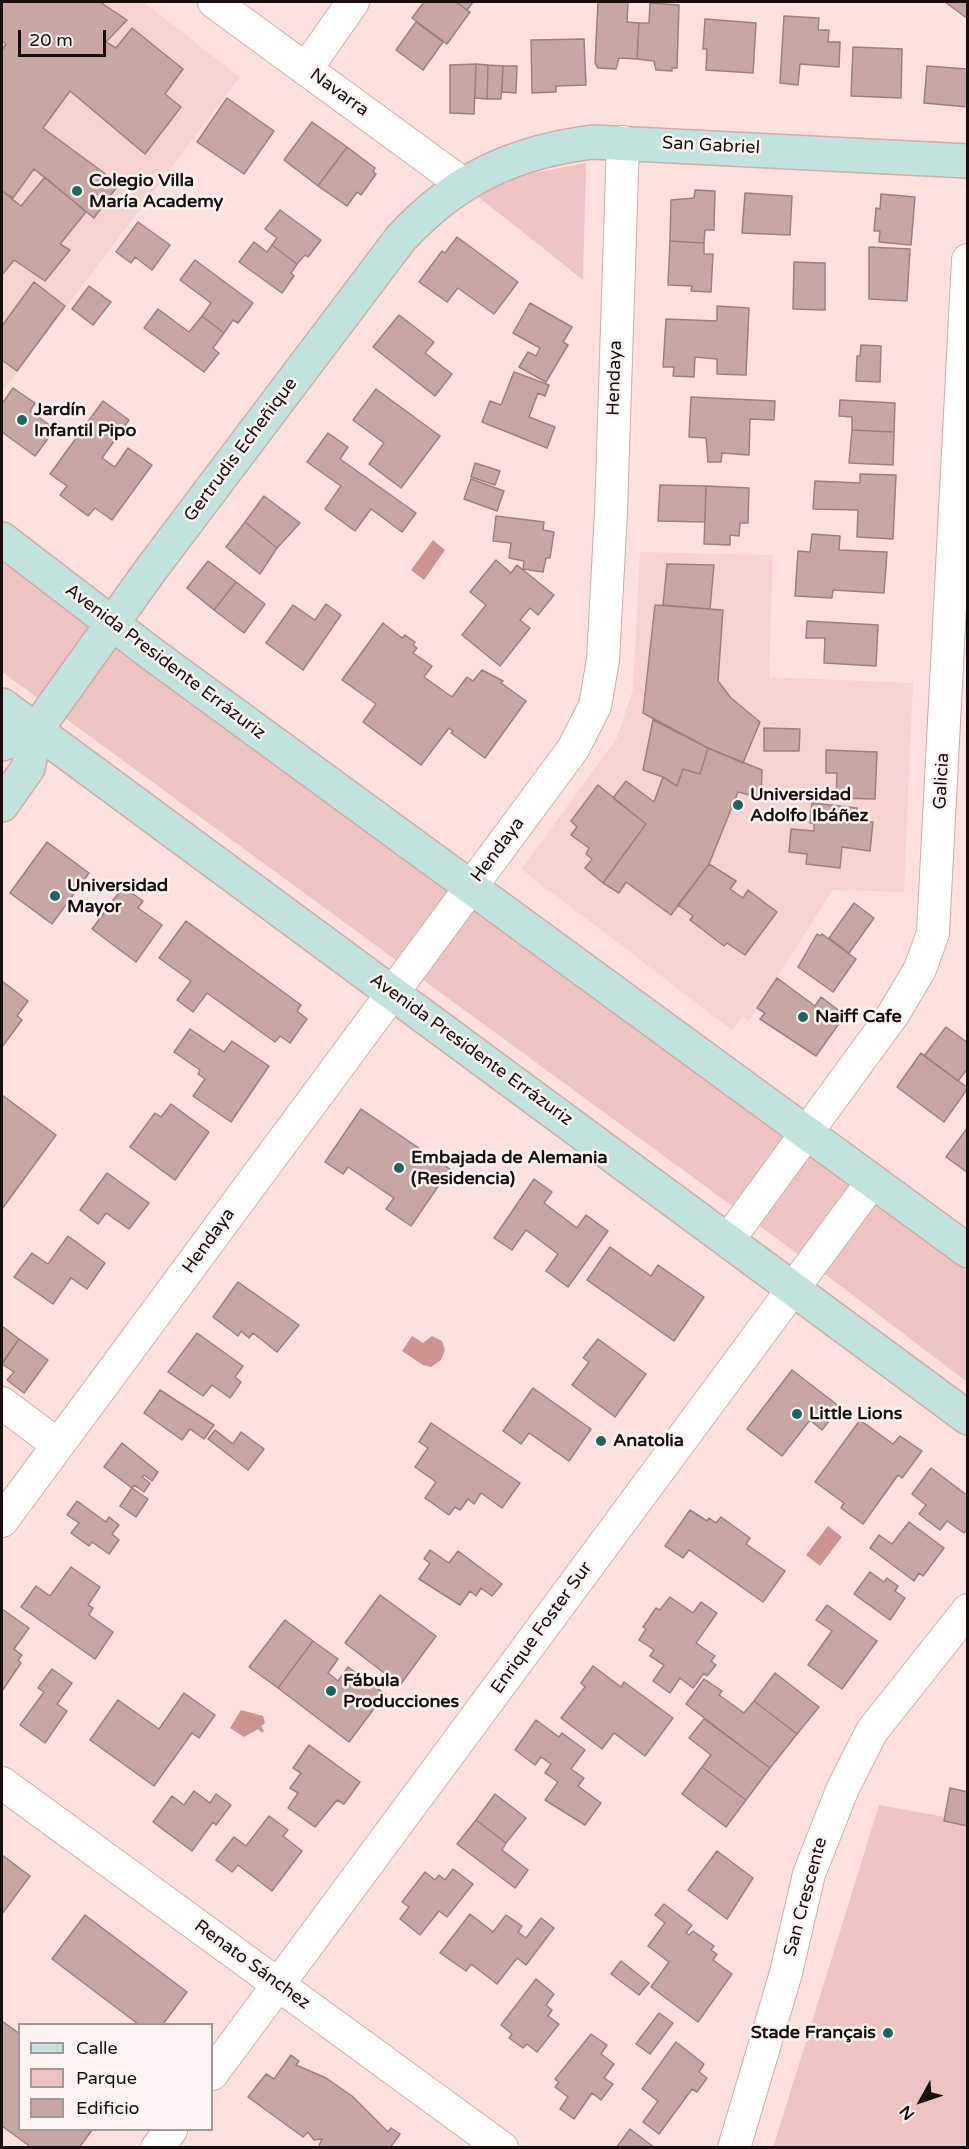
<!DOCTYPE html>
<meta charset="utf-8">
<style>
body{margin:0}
#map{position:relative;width:969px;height:2149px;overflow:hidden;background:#fee1df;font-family:"Varela Round",sans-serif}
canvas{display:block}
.frame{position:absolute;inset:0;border:3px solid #190e0d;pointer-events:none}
.legend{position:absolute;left:18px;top:2023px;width:195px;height:108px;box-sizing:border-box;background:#fcf4f4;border:2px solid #a19898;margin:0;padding:8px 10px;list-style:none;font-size:18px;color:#190e0d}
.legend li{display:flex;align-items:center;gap:12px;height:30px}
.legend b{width:30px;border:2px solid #a19898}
.north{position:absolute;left:891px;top:2071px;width:60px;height:60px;-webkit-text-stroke:4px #fcf4f4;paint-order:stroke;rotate:230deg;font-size:16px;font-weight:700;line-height:24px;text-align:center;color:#190e0d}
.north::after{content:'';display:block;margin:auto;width:21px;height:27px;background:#190e0d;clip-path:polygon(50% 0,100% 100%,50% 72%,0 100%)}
.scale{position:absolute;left:18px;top:30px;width:88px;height:27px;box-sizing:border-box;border:3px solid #190e0d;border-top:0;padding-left:8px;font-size:18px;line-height:21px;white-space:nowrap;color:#190e0d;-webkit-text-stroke:4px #fcf4f4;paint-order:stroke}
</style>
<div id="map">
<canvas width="969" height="2149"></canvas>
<div class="frame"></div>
<ul class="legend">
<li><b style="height:8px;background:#c2e2de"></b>Calle</li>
<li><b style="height:16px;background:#eec4c2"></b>Parque</li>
<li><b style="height:16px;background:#c8a6a4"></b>Edificio</li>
</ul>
<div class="north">N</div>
<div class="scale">20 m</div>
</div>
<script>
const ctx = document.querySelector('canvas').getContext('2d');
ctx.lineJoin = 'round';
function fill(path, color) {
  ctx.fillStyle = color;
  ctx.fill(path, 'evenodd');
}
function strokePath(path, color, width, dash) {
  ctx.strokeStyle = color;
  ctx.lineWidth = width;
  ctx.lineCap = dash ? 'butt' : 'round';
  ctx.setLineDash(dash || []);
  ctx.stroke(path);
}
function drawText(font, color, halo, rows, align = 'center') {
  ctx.font = font + ' "Varela Round",sans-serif';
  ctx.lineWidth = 5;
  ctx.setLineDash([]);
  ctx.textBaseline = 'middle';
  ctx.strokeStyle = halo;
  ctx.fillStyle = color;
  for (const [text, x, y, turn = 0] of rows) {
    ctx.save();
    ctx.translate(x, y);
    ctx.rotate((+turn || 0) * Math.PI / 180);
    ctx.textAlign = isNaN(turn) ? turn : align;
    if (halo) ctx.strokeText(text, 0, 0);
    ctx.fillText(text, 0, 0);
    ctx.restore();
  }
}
const built = new Path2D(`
 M2 2H143L240 77 2 392Z
 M640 552 773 555 769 677 913 683 904 892 833 890 749 1021 742 1016 732 1030 521 869 616 740 633 689Z`);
const green = new Path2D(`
 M586 163 583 280 476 195 511 177Z
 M2 557 967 1271V1382L821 1271 2 672Z
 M879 1805 967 1821V2147L773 2148Z`);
const water = new Path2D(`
 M433 540 445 550 424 580 411 570Z
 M412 1336 423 1343 432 1336 442 1341 445 1350 441 1360 431 1367 423 1365 402 1351Z
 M828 1526 842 1537 820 1566 806 1555Z
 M241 1710 263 1716 265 1723 261 1726 264 1731 262 1733 258 1729 244 1737 230 1728Z`);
const building = new Path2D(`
 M2 2H100L127 20 106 42 116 48 132 28 183 69 165 94 181 107 145 154 70 91 43 128 119 184 94 218 34 169 13 198 2 191V50L6 44 2 41Z
 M424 2H456L470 12 447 44 412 18Z
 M456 2H473L467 10Z
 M598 2H628L627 22 639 23 637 59 619 58 616 69 598 68 595 63Z
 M945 2H968V19Z
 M650 3 679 5 677 68H672V71L656 70 654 61 637 59 639 23H649Z
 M784 16 819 18 818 30H829L828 42H840L839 67 800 64 798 85 780 83Z
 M705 19 756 23 753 73 706 70 707 49H703Z
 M416 22 443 42 423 70 396 50Z
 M584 39 586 85 556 86V92L532 93 531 40Z
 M853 47 902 49 901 98 851 96Z
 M476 64 488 65 487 99 475 98Z
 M476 64 474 114 450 113V65Z
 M488 65 503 66 501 99H487Z
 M503 66H517L516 93 502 92Z
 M927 66 968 69V107L924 103Z
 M227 98 274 131 244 174 197 142Z
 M312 122 347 147 318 186 284 160Z
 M347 147 375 168 373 172 376 174 361 195 357 192 347 206 318 186Z
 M45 177 86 212 60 244 70 250 45 281 14 260 2 275V191L21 206Z
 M695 190 715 191 714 230H705L704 243 670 241 671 200 694 198Z
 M745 193 792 196 790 235 742 233Z
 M881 194 915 197 911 245 879 242 880 231H874L876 208 880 209Z
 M280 210 321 240 308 257 305 255 297 264 272 245 277 238 265 229Z
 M138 222 170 245 152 270 135 257 131 263 116 252Z
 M457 237 518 282 494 314 458 288 447 302 419 282 442 251 445 253Z
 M670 241 704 243V254H713L711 292 691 291 692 286 668 285Z
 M254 242 267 252 272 245 297 264 291 273 294 276 282 293 239 262Z
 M869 247 910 249 907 301 869 299Z
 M195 260 253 303 238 323 233 320 224 333 202 316 211 303 180 280Z
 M794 262 825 263V310L793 309Z
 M34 282 65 306 17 371 2 360V326Z
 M89 286 111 302 93 325 72 309Z
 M530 303 572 327 563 342 568 345 546 382 519 367 528 352 536 356 540 348 513 333Z
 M717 306 749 308 746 375 717 374V359L695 357 694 377 673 376 674 367H663L666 319 717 321Z
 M158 309 189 332 202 316 224 333 213 348 219 353 204 372 144 328Z
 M399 315 434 342 425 353 452 374 435 396 373 347Z
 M861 345 881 346 880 382 856 381 857 356H860Z
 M514 372 549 385 545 396 538 393 529 417 555 427 547 448 482 422 490 401 501 405Z
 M13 388 35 403 30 411 55 429 35 456 2 432V404Z
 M376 389 440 436 401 488 369 464 384 443 353 420Z
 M691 397 775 401 774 420 750 419 749 455 722 453 721 462H708L706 438 689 437Z
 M840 400 895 403 894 432 852 430V417L839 416Z
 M103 401 129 420 102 458 115 467 128 448 152 465 112 520 95 508 88 516 60 495 67 486 50 474Z
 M852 430 894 432 893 465 849 463Z
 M328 433 348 447 340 459 416 513 402 532 371 509 355 531 325 509 341 486 307 462Z
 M475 463 500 471 495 485 471 477Z
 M860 474 896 475 893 539 857 537 858 510 813 509 815 481 860 483Z
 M471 479 504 491 497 511 464 499Z
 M660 485 706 486 705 522 658 521Z
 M706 486 749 488 748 523H740L739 536 730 535V545L704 544Z
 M264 496 300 523 277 548 245 522Z
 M496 516 544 522 543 530 554 532 550 558H546L543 572 523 569 524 561 509 558 511 543 493 541Z
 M245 522 277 548 260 574 226 547Z
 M812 534 840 536 839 550 887 552 884 593 833 590 832 598 795 596 798 551 810 552Z
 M496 560 511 573 517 565 554 595 538 615 530 608 520 620 530 628 500 666 462 635 486 605 470 592Z
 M208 561 236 582 214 610 187 588Z
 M667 564 714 565 710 609 663 605Z
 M236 582 265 604 244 633 214 610Z
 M326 604 341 615 303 670 266 643 293 605 315 620Z
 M655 605 723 610 718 681 731 698 760 722 743 763 708 748 643 713Z
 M807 621 878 625 876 666 824 663 825 638H806Z
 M383 623 402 638 405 635 415 642 413 645 417 648 413 653 432 666 424 677 452 697 467 677 473 681 482 670 503 681 501 683 526 701 485 758 451 733 453 731 449 728 421 765 363 722 376 704 342 680Z
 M653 720 708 748 700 774 683 769 677 786 663 777 643 770Z
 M764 728 800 729 799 751H764Z
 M708 748 762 770 761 798 738 792 709 864 671 915 626 882 619 893 603 883 646 824 613 798 626 781 654 802 663 777 677 786 683 769 700 774Z
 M826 750 877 752 875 799 836 798 837 773H826Z
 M598 785 646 824 603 883 585 868 592 859 586 854 589 848 571 835 577 827 571 821Z
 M812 803 857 808 856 821 873 822 870 851 842 847 840 868 806 864 807 854 789 852 791 829 814 831V823H810Z
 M47 842 89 873 52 924 10 893Z
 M709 864 736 881 730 889 743 898 748 890 777 912 745 955 727 943 724 946 690 920 693 916 678 905Z
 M123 887 143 901 138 908 162 925 136 962 92 929Z
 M854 903 874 918 849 953 829 938Z
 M186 921 301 1005 297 1011 307 1019 290 1043 280 1036 275 1042 207 993 193 1012 177 1000 191 981 159 958Z
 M817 934 820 936 822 934 856 959 833 992 798 967Z
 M777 978 815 1006 821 997 845 1015 816 1056 760 1019 765 1013 757 1008Z
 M2 981 28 1001 17 1016 22 1020 2 1047Z
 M946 1027 968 1043V1068L958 1081 924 1056Z
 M190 1029 224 1052 232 1041 269 1066 231 1122 193 1096 205 1079 198 1074 200 1070 174 1052Z
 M921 1053 968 1088 944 1122 897 1087Z
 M2 1095 56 1135 2 1209Z
 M171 1104 209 1132 175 1180 130 1147 155 1113 161 1117Z
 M361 1109 450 1169 411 1226 386 1209 394 1198 348 1167 343 1174 325 1162Z
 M968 1127V1173L946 1157Z
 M107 1173 149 1203 129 1229 106 1213 98 1224 80 1210Z
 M534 1179 552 1192 544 1203 577 1228 586 1215 608 1231 568 1287 546 1271 558 1254 526 1230 512 1250 494 1238Z
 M68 1236 105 1263 87 1289 71 1278 53 1304 14 1277 32 1253 48 1264Z
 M610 1247 651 1276 658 1265 704 1297 674 1341 587 1280Z
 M238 1282 299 1325 277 1352 253 1333 249 1338 241 1331 238 1336 213 1317Z
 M2 1326 19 1339 2 1363Z
 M197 1333 243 1366 235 1377 241 1382 230 1398 212 1385 203 1396 168 1372Z
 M19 1339 48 1360 24 1393 7 1380 14 1372 2 1364Z
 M598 1339 646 1374 615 1417 572 1385 589 1362 583 1358Z
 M792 1370 840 1407 822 1430 810 1420 782 1456 747 1429Z
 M533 1388 591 1429 569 1461 529 1433 521 1444 503 1431Z
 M160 1390 214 1425 204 1439 190 1429 182 1440 144 1413Z
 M860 1420 893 1444 900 1436 922 1451 902 1478 898 1475 863 1524 841 1508 844 1503 815 1482Z
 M431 1423 520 1483 502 1508 481 1493 474 1504 468 1499 460 1510 455 1507 449 1515 425 1498 436 1482 415 1467 428 1448 419 1442Z
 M215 1430 233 1444 241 1432 264 1449 248 1470 208 1439Z
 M122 1443 158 1472 152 1481 144 1475 142 1477 150 1483 144 1492 134 1485 132 1488 104 1467Z
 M931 1468 968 1496V1528L964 1533 947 1521 940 1530 919 1514 926 1505 912 1494Z
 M132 1488 148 1499 136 1517 120 1506Z
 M77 1501 106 1522 109 1517 119 1525 112 1534 119 1540 109 1554 92 1542 89 1546 71 1533 79 1523 67 1515Z
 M690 1510 707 1521 709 1518 716 1523 721 1517 750 1538 746 1544 785 1571 763 1602 689 1550 683 1558 665 1546Z
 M909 1522 944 1548 923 1576 919 1573 914 1581 870 1548 879 1535 892 1544Z
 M430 1550 449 1563 458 1551 502 1584 492 1596 481 1588 476 1596 470 1591 460 1605 419 1579 430 1563 424 1559Z
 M71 1567 100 1587 88 1605 93 1608 89 1615 113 1632 95 1659 21 1607 36 1586 50 1596Z
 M870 1572 884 1582 887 1578 898 1586 895 1591 905 1598 890 1620 854 1594Z
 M380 1595 436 1636 400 1685 345 1643Z
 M670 1597 693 1613 701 1602 717 1613 696 1643 715 1656 711 1661 716 1665 707 1676 704 1673 693 1688 680 1678 670 1693 653 1681 664 1665 650 1656 654 1650 639 1640 646 1629 643 1627 656 1608 660 1610Z
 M827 1605 877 1641 842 1689 808 1665 832 1631 816 1620Z
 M2 1609 29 1628 14 1649 22 1655 18 1660 21 1663 2 1691Z
 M285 1620 313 1641 278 1688 249 1667Z
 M313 1641 338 1659 328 1673 338 1681 348 1667 385 1694 349 1742 278 1688Z
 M593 1666 621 1687 624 1682 673 1718 645 1756 614 1733 602 1749 561 1718 585 1687 581 1683Z
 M52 1669 72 1683 57 1704 67 1711 45 1743 20 1725 44 1692 38 1688Z
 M775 1673 819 1707 797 1734 754 1701Z
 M704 1679 722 1691 719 1695 744 1713 754 1701 797 1734 770 1768 686 1704Z
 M184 1693 215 1715 199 1738 192 1733 154 1786 90 1740 118 1700 159 1729Z
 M704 1719 770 1768 746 1800 702 1767 711 1755 689 1738Z
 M536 1720 559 1737 562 1733 585 1750 571 1769 584 1778 578 1786 601 1803 585 1825 545 1800 558 1782 545 1773 551 1764 541 1757 535 1765 515 1750Z
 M309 1745 360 1782 344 1804 337 1800 315 1827 288 1808 298 1793 290 1788 301 1773 293 1768Z
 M702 1767 746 1800 726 1827 682 1794Z
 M950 1788 968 1792V1826L944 1821Z
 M194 1791 210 1803 216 1794 231 1805 216 1825 213 1822 192 1851 153 1822 172 1796 184 1805Z
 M495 1794 526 1818 506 1843 476 1820Z
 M269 1816 288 1830 283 1836 302 1851 272 1891 238 1865 232 1872 216 1860 234 1837 246 1846Z
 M476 1820 506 1843 502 1850 528 1870 515 1888 457 1844Z
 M717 1851 753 1878 727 1919 688 1890Z
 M2 1855 30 1876 2 1914Z
 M453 1869 473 1884 447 1917 439 1911 420 1935 400 1919 409 1907 402 1902 425 1872 435 1880 439 1875 445 1880Z
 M664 1904 692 1925 686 1933 689 1935 693 1931 714 1946 711 1950 717 1954 713 1960 732 1974 698 2022 651 1987 669 1962 648 1946 665 1923 655 1915Z
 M470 1914 493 1932 506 1915 522 1926 518 1932 526 1938 541 1918 554 1928 526 1965 517 1958 497 1984 471 1964 466 1971 440 1953Z
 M85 1915 187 1992 163 2024H138L52 1959Z
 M621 1961 649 1983 639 1995 611 1974Z
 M536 1979 554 1994 546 2005 552 2010 548 2016 559 2024 537 2052 527 2044 523 2048 509 2038 512 2034 501 2025Z
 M659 2013 673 2023 650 2054 636 2044Z
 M2 2021 20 2034V2130H92L79 2148H32L2 2126Z
 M591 2034 607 2045 601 2054 614 2064 604 2078 613 2084 601 2100 592 2093 574 2119 560 2109 568 2097 555 2087 559 2082 555 2079Z
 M676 2042 704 2064 699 2072 707 2078 697 2092 692 2089 659 2134 643 2122 658 2101 642 2089Z
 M291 2055 299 2061 296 2065 326 2078 352 2096 388 2132 391 2128 400 2134 390 2148H318L322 2139 314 2140 308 2132 303 2137 248 2097 266 2074 274 2079Z
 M630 2129 655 2148H616Z`);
const street = new Path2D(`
 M214 2 463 184
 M306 69 353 2
 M729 1239 894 1013 920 969 933 933 968 260
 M2 1403 58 1445
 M2 1521 573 749 595 706 603 660 611 512 623 142
 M2 1783 502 2148
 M212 2074 872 1182
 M157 2148 171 2130
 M734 2148 786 1973 809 1874 843 1788 872 1731 968 1610`);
const secondary = new Path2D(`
 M2 539 152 654 968 1251
 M2 705 968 1418
 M2 744 36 730
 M2 805 28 768 36 730 152 568 401 238C456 179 513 152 593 142L968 161`);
const markers = [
 [77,191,6,"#1c665d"],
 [22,420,6,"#1c665d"],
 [738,805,6,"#1c665d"],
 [55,896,6,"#1c665d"],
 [803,1017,6,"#1c665d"],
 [399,1168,6,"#1c665d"],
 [797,1414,6,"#1c665d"],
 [601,1441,6,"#1c665d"],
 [331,1691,6,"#1c665d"],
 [888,2033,6,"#1c665d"]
];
const streetNames = [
 ["Navarra",339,93,36],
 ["San Gabriel",711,146,3],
 ["Hendaya",615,378,-88],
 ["Gertrudis Echeñique",241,450,-53],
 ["Avenida Presidente Errázuriz",165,662,37],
 ["Galicia",942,781,-87],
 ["Hendaya",498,850,-53],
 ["Avenida Presidente Errázuriz",471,1050,36],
 ["Hendaya",209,1241,-54],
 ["Enrique Foster Sur",542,1628,-54],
 ["San Crescente",806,1897,-75],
 ["Renato Sánchez",252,1965,36]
];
const poiNames = [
 ["Colegio Villa",89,181],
 ["María Academy",89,202],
 ["Jardín",34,410],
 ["Infantil Pipo",34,431],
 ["Universidad",750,795],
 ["Adolfo Ibáñez",750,816],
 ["Universidad",67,886],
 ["Mayor",67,907],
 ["Naiff Cafe",815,1017],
 ["Embajada de Alemania",411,1158],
 ["(Residencia)",411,1179],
 ["Little Lions",809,1414],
 ["Anatolia",613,1441],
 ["Fábula",343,1681],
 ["Producciones",343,1702],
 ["Stade Français",876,2033,"right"]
];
fill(built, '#f6d3d1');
fill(green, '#eec4c2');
fill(water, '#cb9491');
fill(building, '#c8a6a4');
strokePath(building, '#9f7f7d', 1.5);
strokePath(street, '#ceacaa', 34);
strokePath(secondary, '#ceacaa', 36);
strokePath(street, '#fff', 32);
strokePath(secondary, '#c2e2de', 33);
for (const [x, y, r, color] of markers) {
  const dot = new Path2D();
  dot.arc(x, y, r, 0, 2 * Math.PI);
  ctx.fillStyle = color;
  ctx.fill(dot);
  strokePath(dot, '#fcf4f4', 2);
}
drawText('18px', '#190e0d', '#fcf4f4', streetNames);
drawText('bold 18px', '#190e0d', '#fcf4f4', poiNames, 'left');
</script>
